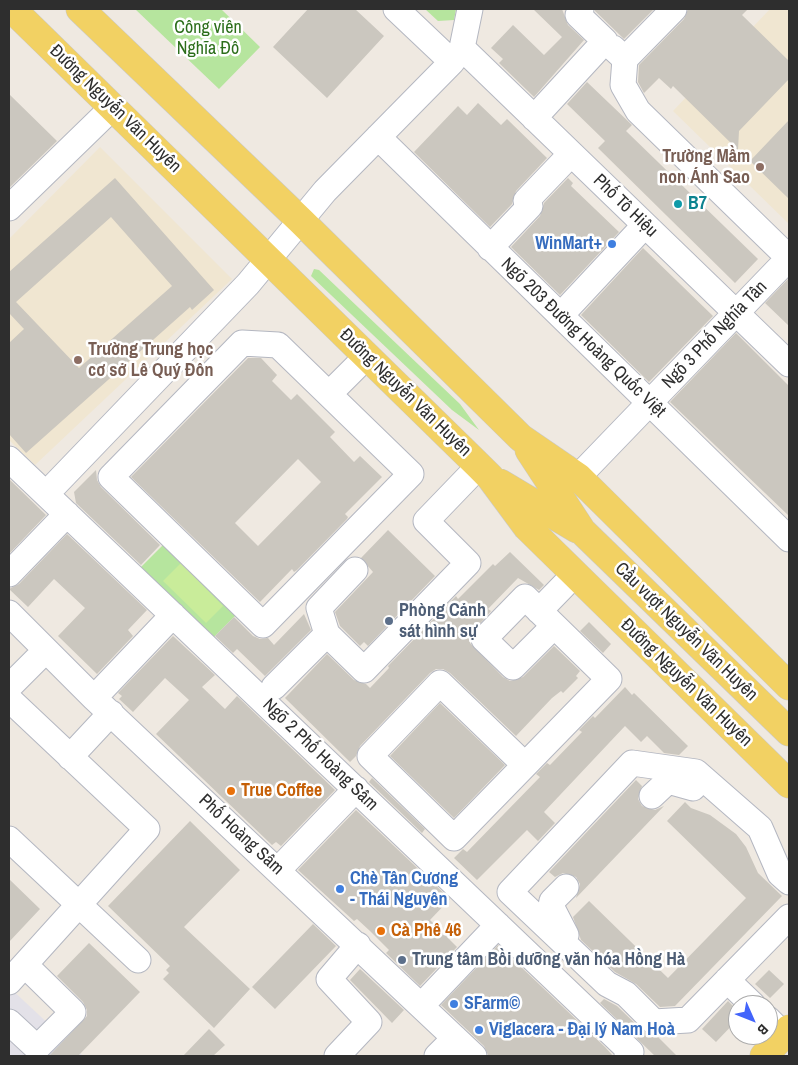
<!DOCTYPE html>
<meta charset="utf-8">
<style>
body{margin:0}
#map{position:relative;width:798px;height:1065px;overflow:hidden;background:#efe9e1;font-family:"Archivo Narrow",sans-serif}
canvas{display:block}
.frame{position:absolute;inset:0;border:10px solid #2e2e2e;pointer-events:none}
.north{position:absolute;left:728px;top:995px;width:50px;height:50px;box-sizing:border-box;background:#fff;border:1px solid #ababab;border-radius:50%;rotate:134deg;font-size:14px;font-weight:700;line-height:20px;text-align:center;color:#2e2e2e}
.north::after{content:'';display:block;margin:auto;width:18px;height:22px;background:#4264fb;clip-path:polygon(50% 0,100% 100%,50% 72%,0 100%)}
</style>
<div id="map">
<canvas width="798" height="1065"></canvas>
<div class="frame"></div>
<div class="north">B</div>
</div>
<script>
const ctx = document.querySelector('canvas').getContext('2d');
ctx.lineJoin = 'round';
function fill(path, color) {
  ctx.fillStyle = color;
  ctx.fill(path, 'evenodd');
}
function strokePath(path, color, width, dash) {
  ctx.strokeStyle = color;
  ctx.lineWidth = width;
  ctx.lineCap = dash ? 'butt' : 'round';
  ctx.setLineDash(dash || []);
  ctx.stroke(path);
}
function drawText(font, color, halo, rows, align = 'center') {
  ctx.font = font + ' "Archivo Narrow",sans-serif';
  ctx.lineWidth = 5;
  ctx.setLineDash([]);
  ctx.textBaseline = 'middle';
  ctx.strokeStyle = halo;
  ctx.fillStyle = color;
  for (const [text, x, y, turn = 0] of rows) {
    ctx.save();
    ctx.translate(x, y);
    ctx.rotate((+turn || 0) * Math.PI / 180);
    ctx.textAlign = isNaN(turn) ? turn : align;
    if (halo) ctx.strokeText(text, 0, 0);
    ctx.fillText(text, 0, 0);
    ctx.restore();
  }
}
const industrial = new Path2D(`
 M9 987 83 1056H9Z`);
const education = new Path2D(`
 M770 9H789V224L673 111Z
 M100 147 232 279 35 465 9 440V239Z`);
const green = new Path2D(`
 M135 9H221L260 47 219 89Z
 M425 9H456L454 20 438 21Z
 M314 269 319 270 460 404 479 430 452 410 311 276Z
 M168 540 240 611 211 640 139 569Z`);
const pitch = new Path2D(`
 M181 563 223 606 206 623 163 581Z`);
const building = new Path2D(`
 M308 9H355L384 36 327 98 273 47Z
 M533 9H562L568 25 584 40 534 97 499 63 503 59 491 48 513 25 544 55 562 37Z
 M595 9H654L624 39 595 11Z
 M688 9H748L742 15 789 61V79L739 131 738 150 673 86 671 89 659 78 644 93 638 82 639 65 684 19Z
 M587 82 632 125 626 131 758 259 735 283 598 148 605 141 567 104Z
 M9 94 57 141 9 188Z
 M478 103 501 125 507 119 547 158 516 191 512 204 490 227 414 152 458 106 467 115Z
 M789 120V199L750 161Z
 M115 178 214 290 192 310 190 307 26 453 9 434V343L24 329 9 313V272ZM111 217 172 286 79 368 16 302Z
 M568 178 573 183 571 186 619 232 560 295 511 247 540 216 544 203Z
 M643 248 713 316 649 382 581 315Z
 M789 278V326L765 303Z
 M736 333 789 386V516L670 402Z
 M248 358H261L277 375 272 381 291 400 297 394 335 432 330 437 354 462 360 456 382 477 345 514 348 517 347 519 297 570 294 572 292 569 260 602 131 477ZM298 459 321 482 258 546 235 523Z
 M96 470 97 480 101 487 160 545 141 565 76 503 74 492Z
 M9 479 46 515 9 554Z
 M388 530 435 576 368 646 364 642 360 646 340 626 335 612 373 572 361 558Z
 M67 534 147 610 128 630 133 636 97 674 58 636 85 608 54 579 28 607 9 589 19 584Z
 M510 552 544 585 539 590 518 578 488 609 491 611 470 635V643L503 677 510 681 523 677 554 646 580 671 576 676 578 678 563 693 561 691 552 698 516 736 450 673 443 669H436L430 673 360 746 356 756 350 762 285 698 327 654 354 680 366 684 370 688 389 668 388 666 456 596 458 599 493 564 495 566Z
 M304 614 311 630 265 676 237 649 233 653 215 636 234 617 253 636 260 639 268 638 274 645Z
 M589 622 611 644 603 653 580 631Z
 M173 636 215 675 202 687 225 709 237 696 335 790 281 846 276 842 272 845 156 734 189 700 165 678 133 712 119 699 122 696 118 693Z
 M625 687 632 695 634 693 688 746 679 755 664 753 647 736 641 742 625 726 544 812 555 823 538 841 527 830 477 880 454 858 463 849 467 852 540 777 536 774 547 763 550 765 582 732 579 730 593 716 595 718Z
 M440 703 505 765 454 818 390 756Z
 M372 778 425 829 422 833 369 782Z
 M636 780 642 786 638 799 642 806 655 810 664 806 576 898 580 884 576 877 563 873 555 877 549 872Z
 M685 802 691 808 710 815 736 834 746 847 758 873 782 896 675 1006 660 1007 636 984 615 972 581 940 573 917 589 901 668 978 746 898 667 821Z
 M356 810 450 899 430 920 457 947 420 986 386 953 389 950 370 931 357 919 354 921 298 870Z
 M190 821 240 870 184 927 250 989 214 1028 163 979 169 973 166 970 170 966 108 906Z
 M9 879 40 909 9 942Z
 M313 924 336 946 275 1009 252 987Z
 M89 943 140 992 78 1056H49L87 1016V1010L83 1002 57 976Z
 M498 945 605 1047 613 1056 488 1055 484 1046 441 1005Z
 M360 969 404 1010 392 1023 350 980Z
 M769 970 784 984 770 998 755 984Z
 M604 999 617 1006 644 1032 657 1036 677 1056H655L600 1003Z
 M728 1001 738 1011V1019L716 1042 702 1029Z
 M209 1029 225 1045 213 1056H183Z`);
const minor = new Path2D(`
 M396 9 452 62
 M462 48 789 364
 M613 48 625 59 674 9
 M625 59 623 85 638 111 789 258
 M534 118 605 41 578 15 581 9
 M378 137 789 539
 M9 208 113 107
 M490 248 530 206 526 201 571 154
 M561 315 645 225
 M242 343 278 345 411 474 263 625 111 477Z
 M329 394 367 356
 M9 459 631 1052 627 1056
 M578 477 789 258
 M46 494 248 284 325 191 452 62 462 48 470 9
 M9 574 67 514
 M539 611 574 575
 M9 613 94 698 474 1056
 M327 634 364 670 468 563 426 521 479 466
 M9 687 46 650
 M274 687 327 634 319 608 355 570
 M94 698 173 615
 M9 699 147 829 9 982
 M70 757 111 713
 M525 765 440 683 370 756 454 838 609 679 525 597 484 639 513 667 554 626
 M652 796 668 781 693 788
 M9 839 138 960
 M278 870 356 789
 M789 882 780 874 760 828 696 772 632 763 510 892 607 984 626 994 654 1022 688 1020 789 917
 M566 887 552 901 551 906 566 935
 M727 980 753 1005
 M421 1006 498 925
 M768 1019 784 1035
 M9 1022 37 1048 73 1012 25 965
 M337 1056 369 1022 329 979 358 945
 M437 1056 455 1038`);
const major = new Path2D(`
 M12 9 479 466 490 477 527 527 789 784
 M80 9 301 221 521 438 578 477 789 686
 M529 450 582 531 789 732
 M500 483 577 529
 M764 1056 789 1029`);
const markers = [
 [760,167,5,"#8d6e63"],
 [678,204,5,"#0f9aa8"],
 [612,244,5,"#3f7fe0"],
 [78,360,5,"#8d6e63"],
 [389,621,5,"#5c6f8a"],
 [231,791,5,"#e8710a"],
 [340,889,5,"#3f7fe0"],
 [381,931,5,"#e8710a"],
 [402,960,5,"#5c6f8a"],
 [454,1004,5,"#3f7fe0"],
 [479,1030,5,"#3f7fe0"]
];
const parkNames = [
 ["Công viên",208,28],
 ["Nghĩa Đô",208,49]
];
const streetNames = [
 ["Đường Nguyễn Văn Huyên",115,109,44],
 ["Phố Tô Hiệu",625,206,44],
 ["Ngõ 3 Phố Nghĩa Tân",715,335,-46],
 ["Ngõ 203 Đường Hoàng Quốc Việt",583,338,44],
 ["Đường Nguyễn Văn Huyên",405,393,44],
 ["Cầu vượt Nguyễn Văn Huyên",686,632,44],
 ["Đường Nguyễn Văn Huyên",686,683,44],
 ["Ngõ 2 Phố Hoàng Sâm",320,755,44],
 ["Phố Hoàng Sâm",241,835,43]
];
const educationNames = [
 ["Trường Mầm",750,157],
 ["non Ánh Sao",750,178],
 ["Trường Trung học",88,350,"left"],
 ["cơ sở Lê Quý Đôn",88,371,"left"]
];
const cultureNames = [
 ["B7",688,204]
];
const shopNames = [
 ["WinMart+",602,244,"right"],
 ["Chè Tân Cương",350,879],
 ["- Thái Nguyên",350,900],
 ["SFarm©",464,1004],
 ["Viglacera - Đại lý Nam Hoà",489,1030]
];
const serviceNames = [
 ["Phòng Cảnh",399,611],
 ["sát hình sự",399,632],
 ["Trung tâm Bồi dưỡng văn hóa Hồng Hà",412,960]
];
const foodNames = [
 ["True Coffee",241,791],
 ["Cà Phê 46",391,931]
];
fill(industrial, '#e3e1e8');
fill(education, '#f0e6d1');
fill(green, '#b6e59e');
fill(pitch, '#c9ec9a');
fill(building, '#cbc7bf');
strokePath(minor, '#b4b7c1', 27);
strokePath(major, '#c9c9c9', 29);
strokePath(minor, '#fff', 25);
strokePath(major, '#f2d163', 28);
for (const [x, y, r, color] of markers) {
  const dot = new Path2D();
  dot.arc(x, y, r, 0, 2 * Math.PI);
  ctx.fillStyle = color;
  ctx.fill(dot);
  strokePath(dot, '#fff', 2);
}
drawText('18px', '#2c6e1b', '#fff', parkNames);
drawText('18px', '#2e2e2e', '#fff', streetNames);
drawText('bold 18px', '#785e54', '#fff', educationNames, 'right');
drawText('bold 18px', '#0d838f', '#fff', cultureNames, 'left');
drawText('bold 18px', '#366cbe', '#fff', shopNames, 'left');
drawText('bold 18px', '#4e5e75', '#fff', serviceNames, 'left');
drawText('bold 18px', '#c56008', '#fff', foodNames, 'left');
</script>
